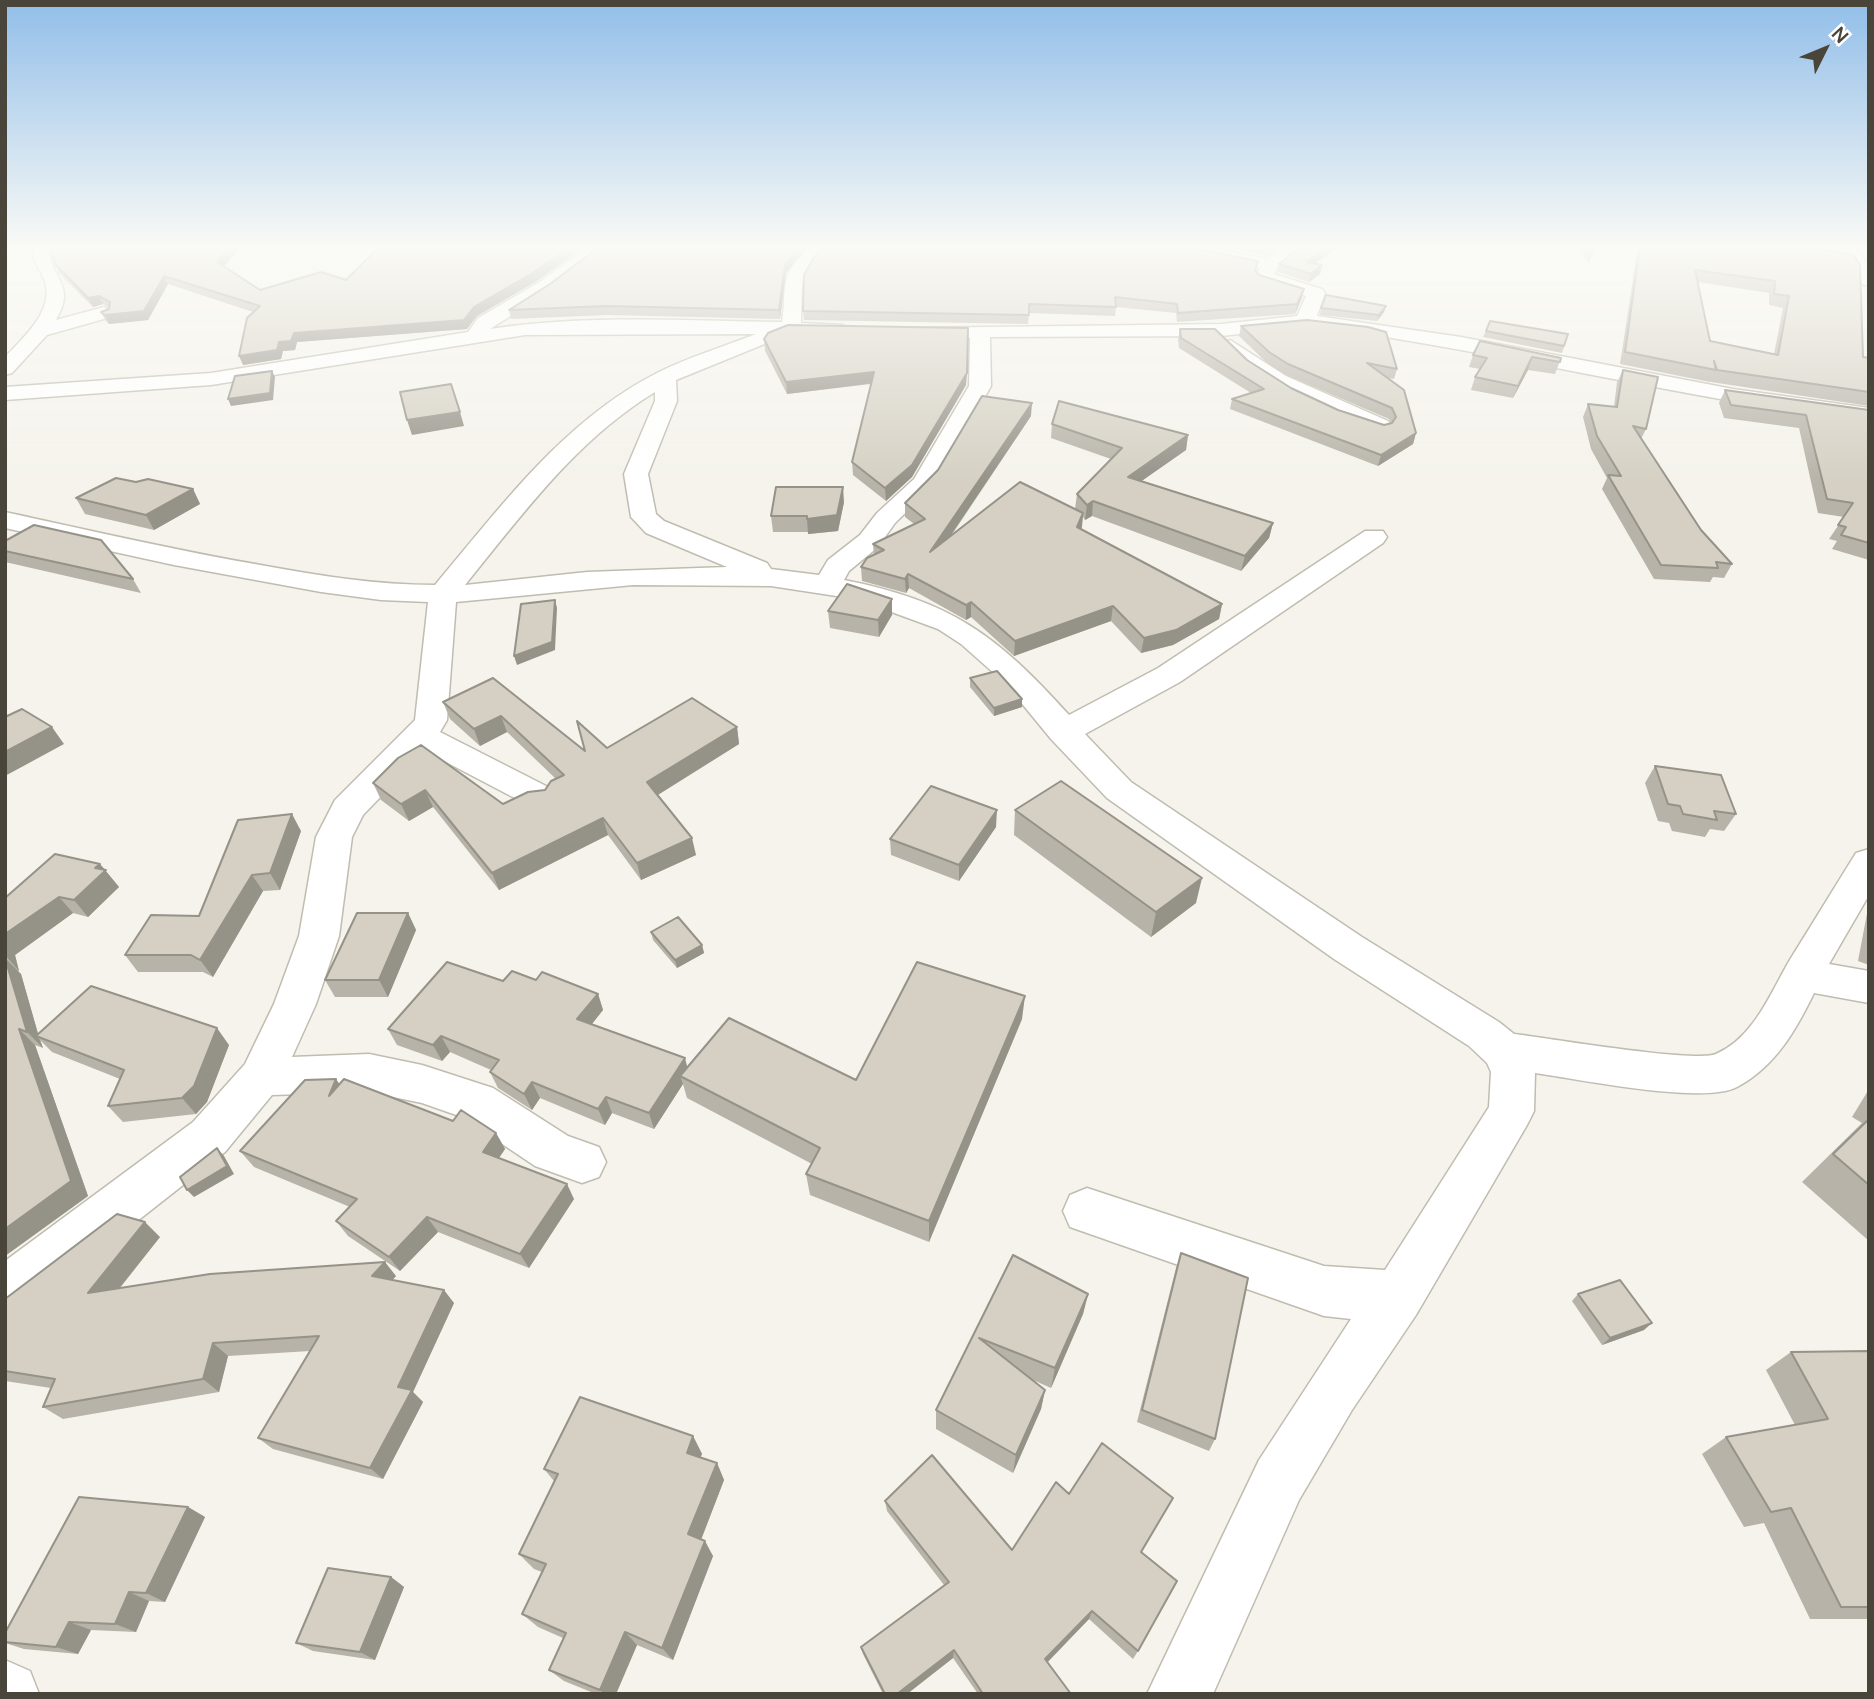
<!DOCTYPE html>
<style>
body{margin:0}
#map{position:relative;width:1874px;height:1699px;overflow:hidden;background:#f5f3ec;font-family:Manrope,sans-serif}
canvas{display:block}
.frame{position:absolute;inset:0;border:7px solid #49453a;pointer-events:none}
.north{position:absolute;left:1790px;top:14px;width:70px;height:70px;-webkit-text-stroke:5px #fff;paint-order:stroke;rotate:47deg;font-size:19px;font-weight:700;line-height:28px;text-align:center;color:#49453a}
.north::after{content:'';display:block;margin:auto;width:24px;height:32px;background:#49453a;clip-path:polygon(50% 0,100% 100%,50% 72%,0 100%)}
</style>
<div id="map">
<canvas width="1874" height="1699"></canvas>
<div class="frame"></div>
<div class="north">N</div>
</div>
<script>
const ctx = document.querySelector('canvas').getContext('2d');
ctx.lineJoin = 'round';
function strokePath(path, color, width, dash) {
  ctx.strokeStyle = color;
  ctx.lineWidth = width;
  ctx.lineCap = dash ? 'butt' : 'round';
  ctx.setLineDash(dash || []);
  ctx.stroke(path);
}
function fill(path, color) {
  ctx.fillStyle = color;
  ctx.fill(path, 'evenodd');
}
const minor = new Path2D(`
 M33 246H49C48 278 78 283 56 320L104 307 113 313 111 317 47 335 12 373 5 375V357C23 338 54 311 45 282 41 269 31 261 33 246Z
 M590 246H610L550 291 490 329C586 314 686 321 782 322 788 284 777 277 811 246H830L811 266 802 283 801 323 843 325 846 329 843 333 789 334 676 380 677 401 648 474 656 514 664 521 767 563 771 569 819 575 828 560 860 535 877 513 914 479 969 386 970 338H919L909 332 912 328 1221 324 1297 316 1306 296 1258 281 1255 277 1260 268 1177 251 1169 246H1204L1267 259 1286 246H1306L1277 268 1274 274 1322 289 1325 293 1317 316 1461 337 1733 389 1869 408V422C1686 399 1507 353 1325 328L1305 327 1221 336 990 337 991 386 936 483 895 523 878 547 849 571 844 580C951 601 997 635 1069 715L1158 668 1365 531H1383L1387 537 1383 543 1180 682 1085 734 1131 782 1362 937 1499 1022 1514 1034C1547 1038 1695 1063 1716 1054 1755 1037 1771 991 1791 958 1813 923 1834 888 1856 853L1869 849V895L1829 964 1869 971V1003L1814 993C1796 1030 1775 1067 1737 1087 1703 1105 1578 1079 1535 1073L1534 1111 1527 1125 1416 1315 1352 1410 1299 1500 1213 1694H1147L1259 1460 1351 1319 1324 1316 1070 1227 1063 1211 1070 1195 1087 1188 1324 1266 1385 1270 1489 1107 1491 1072 1487 1063 1469 1046 1334 959 1107 798 1051 739 1005 683 961 644 938 629 856 599 771 586 633 585 456 602 447 720 440 732 550 788 555 796 550 804 538 808 526 804 425 751 363 815 352 837 339 936 316 1004 292 1057 369 1054 422 1065 493 1088 568 1136 599 1147 606 1162 599 1177 582 1183 535 1166 462 1117 422 1103 369 1092 272 1095 225 1152 23 1311 5 1318V1261L193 1122 245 1064 274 1004 299 936 316 837 335 800 415 720 428 602 381 600 321 592 174 565 5 528V512C92 531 178 551 266 566 322 576 377 585 435 585 500 508 564 420 657 373 688 357 723 347 756 334L525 335 211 385 5 400V387L211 373 468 332 478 318 538 283ZM655 392V401L624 474 631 517 646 533 727 567 587 572 465 585C522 515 576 440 655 392Z
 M1838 246H1855L1869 267V286L1863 285Z
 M1230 340 1286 376 1388 421 1391 426 1380 433 1372 431C1326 411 1249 388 1220 346Z
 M5 1660 30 1671 39 1694H5Z`);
const wall = new Path2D(`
 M50 246H242L224 266 260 290 346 280 537 281 477 316 467 329 297 342 295 350 283 351 281 359 243 365 253 312 168 284 148 320 109 324 106 321 101 312 109 309V308L103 304 93 307 59 273 55 264Z
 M1219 246H1281L1266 256Z
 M1339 246 1314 264 1322 265 1320 274 1309 282 1278 272 1279 264Z
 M1577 246H1595L1589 264Z
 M1638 246H1800L1863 357 1869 358V406L1711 382V381L1710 382 1620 364ZM1698 282 1769 293V305L1783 308 1774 354 1710 341Z
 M1256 271 1259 275 1302 298 1295 314 1177 322 1176 313 1116 307 1115 316 1029 313 1028 324 804 320 803 311Z
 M786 273 780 319 608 315 511 319 509 310 550 284Z
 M1386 306 1384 312 1377 321 1320 315 1321 308Z
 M1241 326 1397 369 1394 379 1387 378 1416 433 1413 444 1378 466 1230 409 1232 399 1251 393 1179 348 1178 339 1180 329 1247 360 1291 388 1338 410 1384 425 1391 423 1389 419 1286 375 1267 363 1239 336Z
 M968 328 966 385 912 477 886 501 853 475 852 462 871 384 787 394 765 351 764 339Z
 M1486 331 1568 334 1562 353 1483 337Z
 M1473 355 1561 358 1555 374 1528 370 1513 398 1471 390 1475 377 1480 369 1469 367Z
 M1623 370 1646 429 1641 439 1701 530 1732 564 1724 578 1713 577 1710 582 1654 579 1602 489 1607 478 1591 449 1583 417 1588 404 1614 407 1617 382Z
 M1725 390 1869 410V560L1832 549 1837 541 1829 539 1844 517 1818 513 1799 428 1724 418 1719 403Z
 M1031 416 951 536 1075 509 1077 494 1111 459 1051 438 1052 424 1188 435 1186 450 1141 481 1273 523 1269 538 1241 571 1092 516 1085 520 1083 517 1081 529 1222 604 1219 619 1173 645 1141 653 1111 621 1014 656 971 617 966 620 909 588 906 593 862 581 861 567 874 555 873 544 914 524 905 517V503Z
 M136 482 193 489 200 504 154 530 85 514 76 498Z
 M844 502 838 531 808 534V532H773L771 516Z
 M5 541 133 579 141 593 5 562Z
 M828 611 892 615 879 637 830 628Z
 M493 678 585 751 737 727 739 744 658 795 696 855 641 880 608 835 499 890 433 807 409 821 381 800 373 783 503 804 545 790 556 779 507 732 480 746 450 719 443 702Z
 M970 678 1022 699V707L994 716 970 687Z
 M1655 766 1736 814 1724 831 1710 829 1705 837 1672 831 1669 823 1658 821 1645 783Z
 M1015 810 1196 903 1151 937 1014 835Z
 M996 827 959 881 891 855 890 839Z
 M301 831 280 890 263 891 213 977 203 972H138L125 955 199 916Z
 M100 864 119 887 88 917 73 913 15 955 19 971H17L21 974 38 1034 229 1045 207 1102 196 1114 123 1122 108 1106 120 1079 52 1052 40 1040 43 1048 35 1045 88 1196 5 1256V898Z
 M1869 903V965L1858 961Z
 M408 913 416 930 388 997H335L325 980Z
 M651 932 702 945 704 953 677 968 653 940Z
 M536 980 598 994 603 1010 592 1024 687 1068 856 1080 1022 1019 929 1242 810 1195 806 1174 812 1164 687 1098 683 1084 654 1129 612 1113 605 1125 540 1098 532 1110 498 1088 490 1072 491 1070 450 1052 442 1061 397 1045 388 1029 503 981Z
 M340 1084 453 1121 496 1133 505 1149 499 1158 574 1199 529 1268 438 1232 400 1271 348 1236 336 1221 350 1207 254 1167 240 1151Z
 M1869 1089V1241L1802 1182 1862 1123 1852 1117Z
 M160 1237 120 1288 396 1276 392 1280 454 1303 413 1392 423 1402 383 1479 273 1449 258 1438 310 1351 228 1356 219 1392 63 1419 43 1407 51 1388 5 1381V1299Z
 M1181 1253 1215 1439 1209 1451 1137 1422 1176 1268Z
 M1013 1255 1088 1294 1083 1314 1051 1388 1033 1380 1045 1390 1041 1409 1013 1473 936 1429V1410Z
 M1578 1294 1644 1330 1602 1345 1572 1301Z
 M1869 1351V1619H1810L1764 1523 1744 1527 1702 1454 1726 1437 1795 1425 1766 1370 1791 1352Z
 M693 1436 702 1454 700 1457 717 1463 724 1480 701 1540 713 1556 673 1660 637 1645 616 1694H596L564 1681 549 1670 563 1638 538 1627 522 1614 542 1572 534 1569 519 1554 554 1481 544 1469Z
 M1069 1494 1173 1498 1142 1552 1138 1651 1133 1659 1089 1619 1047 1662 1071 1694H978L953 1658 907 1694H883L863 1654 861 1647 944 1585 887 1511 885 1501 1012 1550Z
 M188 1507 205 1517 165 1602 149 1601 136 1632 91 1630 78 1654 24 1649 5 1643V1633Z
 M391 1577 404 1587 375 1660 313 1651 296 1643Z`);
const shadedWall = new Path2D(`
 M231 246H242L221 270 217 262Z
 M572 246H586L537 281 477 316 467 329 297 342 295 350 283 351 281 359 243 365 239 356 279 342 294 333 474 307Z
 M801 246H808L786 273 780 319 779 310 785 265Z
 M1270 246H1281L1266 256 1268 248Z
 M1329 246H1339L1305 271 1306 262Z
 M1322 265 1320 274 1309 282 1311 274Z
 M164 276 168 284 148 320 109 324 105 315Z
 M1304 289 1302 298 1295 314 1297 304Z
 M99 296 103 304 93 307 88 298Z
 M1386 306 1384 312 1377 321 1379 315Z
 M1532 357 1528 370 1513 398 1518 386Z
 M272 371 275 377 273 400 231 406 228 399Z
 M874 372V383L787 394 786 382Z
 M967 373 966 385 912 477 886 501 885 488Z
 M1032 403 1031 416 930 566V552Z
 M460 412 464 426 412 435 407 420Z
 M1416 433 1413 444 1378 466 1381 455Z
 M1188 435 1186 450 1126 492 1128 477Z
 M843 487 844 502 838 531 808 534 807 519Z
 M193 489 200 504 154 530 146 515Z
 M1093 501 1092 516 1085 520 1087 505Z
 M1083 513 1082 527 1076 541 1077 527Z
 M1273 523 1269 538 1241 571 1245 556Z
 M908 574 909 588 906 593 905 579Z
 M892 599V615L879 637 878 620Z
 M555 600 557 608 555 650 517 665 514 656Z
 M971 602V617L966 620V605Z
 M1222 604 1219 619 1173 645 1141 653 1144 638Z
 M1113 606 1111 621 1014 656 1015 641Z
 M1022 699V707L994 716V708Z
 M501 716 507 732 480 746 474 729Z
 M52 727 64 744 5 776V752Z
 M737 727 739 744 651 799 647 782Z
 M425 790 433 807 409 821 401 804Z
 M997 810 996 827 959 881V865Z
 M292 814 301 831 280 890 270 873Z
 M603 818 608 835 499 890 492 873Z
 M692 838 696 855 641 880 637 863Z
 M100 864 119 887 88 917 74 900 95 868Z
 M252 875 263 891 213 977 200 960Z
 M1202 878 1196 903 1151 937 1156 912Z
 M59 897 73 913 15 955 19 971 5 955V934Z
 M408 913 416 930 388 997 379 980Z
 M702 945 704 953 677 968 675 960Z
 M5 958 21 974 39 1037 36 1036 40 1040 43 1048 27 1032Z
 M598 994 603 1010 583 1035 577 1019Z
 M1025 996 1022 1019 929 1242V1221Z
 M217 1028 229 1045 207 1102 196 1114 182 1098Z
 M19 1029 35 1045 88 1196 5 1256V1229Z
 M441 1036 450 1052 442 1061 433 1045Z
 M685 1058 689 1074 680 1076 683 1084 654 1129 649 1113Z
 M336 1079 347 1095 329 1096Z
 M532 1082 540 1098 532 1110 524 1094Z
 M606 1097 612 1113 605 1125 598 1109Z
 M496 1133 505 1149 492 1168 483 1152Z
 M217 1148 224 1156 234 1174 194 1197 187 1190Z
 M567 1184 574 1199 529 1268 520 1254Z
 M427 1217 438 1232 400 1271 389 1257Z
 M145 1222 160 1237 105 1306 88 1293Z
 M385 1262 396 1276 383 1290 372 1276Z
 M444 1290 454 1303 413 1392 423 1402 383 1479 370 1468 398 1387Z
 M1088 1294 1083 1314 1051 1388 1055 1368Z
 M1652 1323 1644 1330 1602 1345 1610 1338Z
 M213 1343 228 1356 219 1392 203 1379Z
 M1045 1390 1041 1409 1013 1473 1016 1455Z
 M693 1436 702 1454 695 1470 687 1453Z
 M717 1463 724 1480 697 1550 688 1534Z
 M188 1507 205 1517 165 1602 146 1593Z
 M705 1541 713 1556 673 1660 662 1648Z
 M391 1577 404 1587 375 1660 360 1652Z
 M129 1592 149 1601 136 1632 115 1624Z
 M1092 1611 1089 1619 1043 1667 1045 1659Z
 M69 1622 91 1630 78 1654 56 1647Z
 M625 1632 637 1645 616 1694H605L600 1690Z
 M954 1650 953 1658 907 1694H897Z`);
const building = new Path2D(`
 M50 246H231L217 262 260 290 321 272 346 280 380 246H572L534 272 474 307 464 320 294 333 291 341 279 342 277 350 239 356 247 318 260 306 164 276 144 311 105 315 101 312 109 309 110 302 99 296 88 298 55 264Z
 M600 246H801L785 265 779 310 606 306 509 310 550 284Z
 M824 246H1184L1258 261 1255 270 1259 275 1304 289 1297 304 1178 313 1177 304 1115 297 1116 307 1029 304V315L803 311 804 275 813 259Z
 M1301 246H1329L1306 262 1322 265 1311 274 1279 264Z
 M1587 246H1595L1592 254Z
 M1640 246H1800L1853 254 1860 265 1863 357 1869 358V392L1717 370 1714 361 1716 370 1625 352ZM1695 270 1775 281 1774 294 1789 296 1778 355 1710 341Z
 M1326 295 1386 306 1379 315 1321 308Z
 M1307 320 1368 327 1386 332 1397 369 1367 363 1404 390 1416 433 1381 455 1232 399 1264 389 1181 338 1180 329H1215L1247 360 1291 388 1338 410 1384 425 1392 423 1396 417 1392 408 1288 364 1269 352 1241 326Z
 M1490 321 1568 334 1564 346 1486 331Z
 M788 325 968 328 967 373 912 465 885 488 852 462 874 372 786 382 764 339 768 333Z
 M1480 341 1561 358 1560 362 1532 357 1518 386 1475 377 1487 358 1473 355Z
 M1623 370 1658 377 1646 429 1633 426 1701 530 1732 564 1716 562 1718 568 1661 565 1608 475 1621 476 1597 436 1588 404 1617 407Z
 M272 371 270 393 228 399 235 376Z
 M451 384 460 412 407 420 400 392Z
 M1725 390 1869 410V543L1841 535 1846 527 1838 525 1853 503 1827 499 1806 415 1731 405Z
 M982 396 1032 403 930 552 1020 482 1083 513 1077 527 1222 604 1176 630 1144 638 1113 606 1015 641 971 602 966 605 908 574 905 579 861 567 867 558 884 550 873 544 925 519 905 503 938 470Z
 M1059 401 1188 435 1128 477 1273 523 1245 556 1093 501 1087 505 1077 494 1122 448 1052 424Z
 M116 478 136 482 148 479 193 489 146 515 76 498Z
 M776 487H843L837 515 807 519V516H771Z
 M34 525 101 540 133 579 5 551V541Z
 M847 584 892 599 878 620 828 611Z
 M555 600 552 642 514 656 521 604Z
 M997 671 1022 699 994 708 970 678Z
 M493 678 585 751 577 721 607 748 692 698 737 727 647 782 692 838 637 863 603 818 492 873 425 790 401 804 373 783 398 758 421 745 503 804 528 792 545 790 551 781 564 775 501 716 474 729 443 702Z
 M22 709 52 727 5 752V717Z
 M1655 766 1721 775 1736 814 1714 811 1717 820 1683 814 1680 806 1668 804Z
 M1061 781 1202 878 1156 912 1015 810Z
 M931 786 997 810 959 865 890 839Z
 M292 814 270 873 252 875 200 960 191 955H125L151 915 199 916 238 820Z
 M55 854 100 864 95 868 106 870 74 900 59 897 5 934V898Z
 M357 913H408L379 980H325Z
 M678 917 702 945 675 960 651 932Z
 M5 958 27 1032 19 1029 71 1181 5 1229Z
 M447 962 503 981 512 971 536 980 542 972 598 994 577 1019 685 1058 649 1113 606 1097 598 1109 532 1082 524 1094 490 1072 499 1060 441 1036 433 1045 388 1029Z
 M917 962 1025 996 929 1221 806 1174 820 1148 680 1076 729 1018 856 1080Z
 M91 986 217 1028 194 1086 182 1098 108 1106 124 1070 36 1036Z
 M336 1079 329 1096 344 1079 453 1121 461 1110 496 1133 483 1152 567 1184 520 1254 427 1217 389 1257 336 1221 357 1199 240 1151 305 1080Z
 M1869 1119V1185L1833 1154Z
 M217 1148 227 1166 187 1190 180 1177Z
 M117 1214 145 1222 88 1293 210 1274 385 1262 372 1276 444 1290 398 1387 412 1390 370 1468 258 1438 319 1336 213 1343 203 1379 43 1407 55 1379 5 1371V1299Z
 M1181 1253 1248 1278 1215 1439 1142 1410Z
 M1013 1255 1088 1294 1055 1368 979 1338 1045 1390 1016 1455 936 1410Z
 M1620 1280 1652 1323 1610 1338 1578 1294Z
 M1869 1351V1607H1841L1791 1508 1771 1512 1726 1437 1828 1419 1791 1352Z
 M580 1397 693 1436 687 1453 717 1463 688 1534 705 1541 662 1648 625 1632 600 1690 549 1670 566 1633 522 1614 546 1564 519 1554 558 1474 544 1469Z
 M1102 1443 1173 1498 1141 1552 1177 1581 1138 1651 1092 1611 1045 1659 1071 1694H983L954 1650 897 1694H885L861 1647 949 1582 885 1501 932 1455 1012 1550 1056 1482 1069 1494Z
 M79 1497 188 1507 146 1593 129 1592 115 1624 69 1622 56 1647 5 1642V1633Z
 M328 1568 391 1577 360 1652 296 1643Z`);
strokePath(minor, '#c0bcaf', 3);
fill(minor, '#fff');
fill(wall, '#b7b3a8');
fill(shadedWall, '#959288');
fill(building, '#d5d0c3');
strokePath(building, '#959288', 2);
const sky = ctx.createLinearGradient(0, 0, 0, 484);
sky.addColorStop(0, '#91bee9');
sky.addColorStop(0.51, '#fafaf6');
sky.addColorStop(1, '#fafaf600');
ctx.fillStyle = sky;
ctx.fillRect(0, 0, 1874, 484);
</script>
